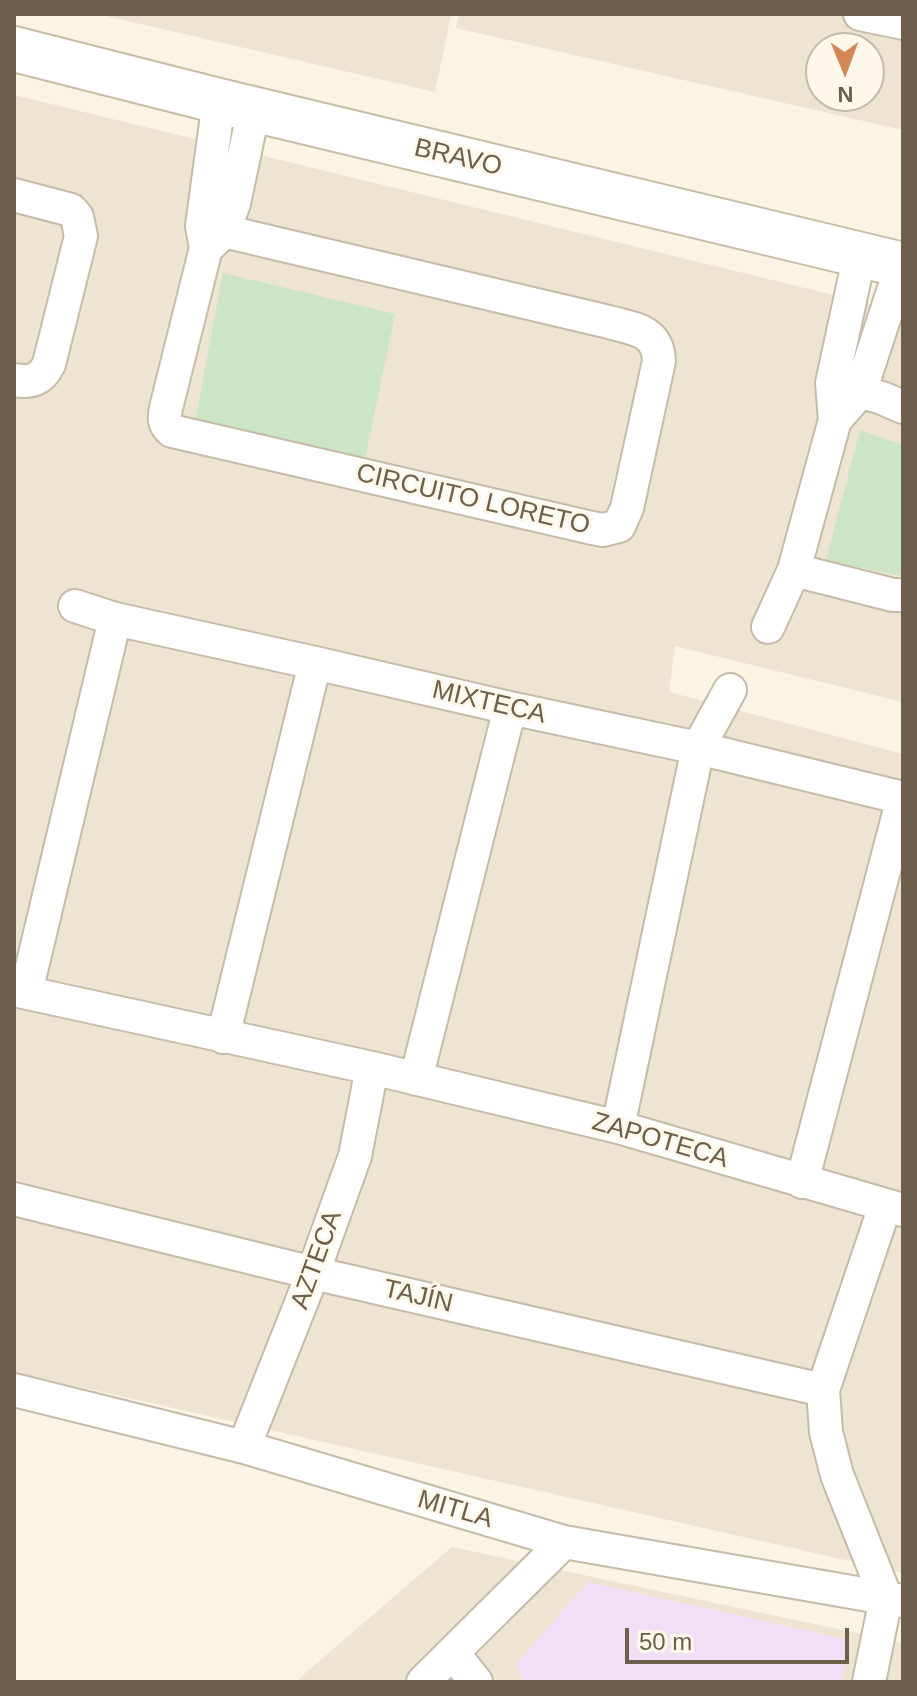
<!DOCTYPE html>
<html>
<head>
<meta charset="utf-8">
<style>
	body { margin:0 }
	#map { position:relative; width:917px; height:1696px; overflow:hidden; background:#f9f4e3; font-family:Helvetica,sans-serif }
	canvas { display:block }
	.frame { position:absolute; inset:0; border:16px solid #6e5e4c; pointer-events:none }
	.north { position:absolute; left:805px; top:32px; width:80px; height:80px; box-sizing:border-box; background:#fdf8e9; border:2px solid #c4baaa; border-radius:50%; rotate:179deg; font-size:22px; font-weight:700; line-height:32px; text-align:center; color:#6e5e4c }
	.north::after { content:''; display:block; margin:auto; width:28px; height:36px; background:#d68756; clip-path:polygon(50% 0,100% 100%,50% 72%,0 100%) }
	.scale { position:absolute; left:625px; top:1628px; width:224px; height:36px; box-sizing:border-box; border:4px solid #6e5e4c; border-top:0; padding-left:10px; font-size:24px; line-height:28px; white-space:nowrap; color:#6e5e4c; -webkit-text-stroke:6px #fdf8e9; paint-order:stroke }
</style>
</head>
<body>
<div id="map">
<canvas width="917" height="1696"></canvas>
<div class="frame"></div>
<div class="north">N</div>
<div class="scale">50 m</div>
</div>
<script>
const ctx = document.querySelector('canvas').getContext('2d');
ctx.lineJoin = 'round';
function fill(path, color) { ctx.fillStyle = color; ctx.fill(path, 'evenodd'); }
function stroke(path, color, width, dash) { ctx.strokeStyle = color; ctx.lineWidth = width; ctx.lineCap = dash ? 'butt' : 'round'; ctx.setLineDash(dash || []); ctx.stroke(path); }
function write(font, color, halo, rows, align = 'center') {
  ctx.font = font + ' Helvetica,sans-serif'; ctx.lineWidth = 6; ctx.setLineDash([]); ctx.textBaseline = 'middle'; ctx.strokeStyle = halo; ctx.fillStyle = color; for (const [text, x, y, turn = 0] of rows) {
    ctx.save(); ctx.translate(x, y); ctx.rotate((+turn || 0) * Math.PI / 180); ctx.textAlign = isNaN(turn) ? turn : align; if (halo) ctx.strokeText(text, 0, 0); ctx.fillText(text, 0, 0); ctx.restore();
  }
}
const residential = new Path2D(`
	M98,14H451L435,92Z
	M459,14H903V130L456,28ZM821,48H869V96H821Z
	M14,95L903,312V702L675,646L669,692L903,754V1573L14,1372Z
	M452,1547L903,1643V1682H295Z`);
const education = new Path2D(`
	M588,1582L849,1640L842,1682H525L515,1665Z`);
const green = new Path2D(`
	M223,273L395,314L364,464L195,422Z
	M860,430L903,445V576L826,561Z`);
const street = new Path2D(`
	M860,14L903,23
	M14,195L71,210L77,217L81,236L49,364C41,380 31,383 14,380
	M202,226L609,322C634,329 658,330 659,361L627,508L619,526L603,530L592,528L172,431C163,424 164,418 166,408L206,248L202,226L219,101
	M209,246L224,231L234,203L254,109
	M842,386L882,398L903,407
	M835,420L860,392L902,264
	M794,570L893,595H903
	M75,606L115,619L315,663L510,708L698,748L903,798
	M768,627L794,570L835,420L832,383L860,254
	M14,990L372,1068L618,1127L903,1210
	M26,992L115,619
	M223,1037L315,663
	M416,1079L510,708
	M618,1127L698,748L730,690
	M802,1182L903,798
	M14,1199L313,1273L823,1390
	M14,1390L244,1447L564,1542L903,1601
	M244,1447L313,1273L355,1156L372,1068
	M453,1653L476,1682
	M423,1682L564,1542
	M869,1682L886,1598L837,1475L826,1432L823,1390L885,1206`);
const secondary = new Path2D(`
	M14,49L219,101L903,265`);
const streetNames = [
	["BRAVO",458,158,13],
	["CIRCUITO LORETO",473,500,13],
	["MIXTECA",489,703,13],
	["ZAPOTECA",660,1141,16],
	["AZTECA",317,1260,-70],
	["TAJÍN",418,1297,13],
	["MITLA",455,1510,16]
];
fill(residential, '#ede4d1');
fill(education, '#f1e0f5');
fill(green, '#cce5c4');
stroke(street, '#c6bba9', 36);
stroke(secondary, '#c9bca7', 48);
stroke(street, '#fff', 32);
stroke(secondary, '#fff', 44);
write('26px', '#6e5e4c', '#fdf8e9', streetNames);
</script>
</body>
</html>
